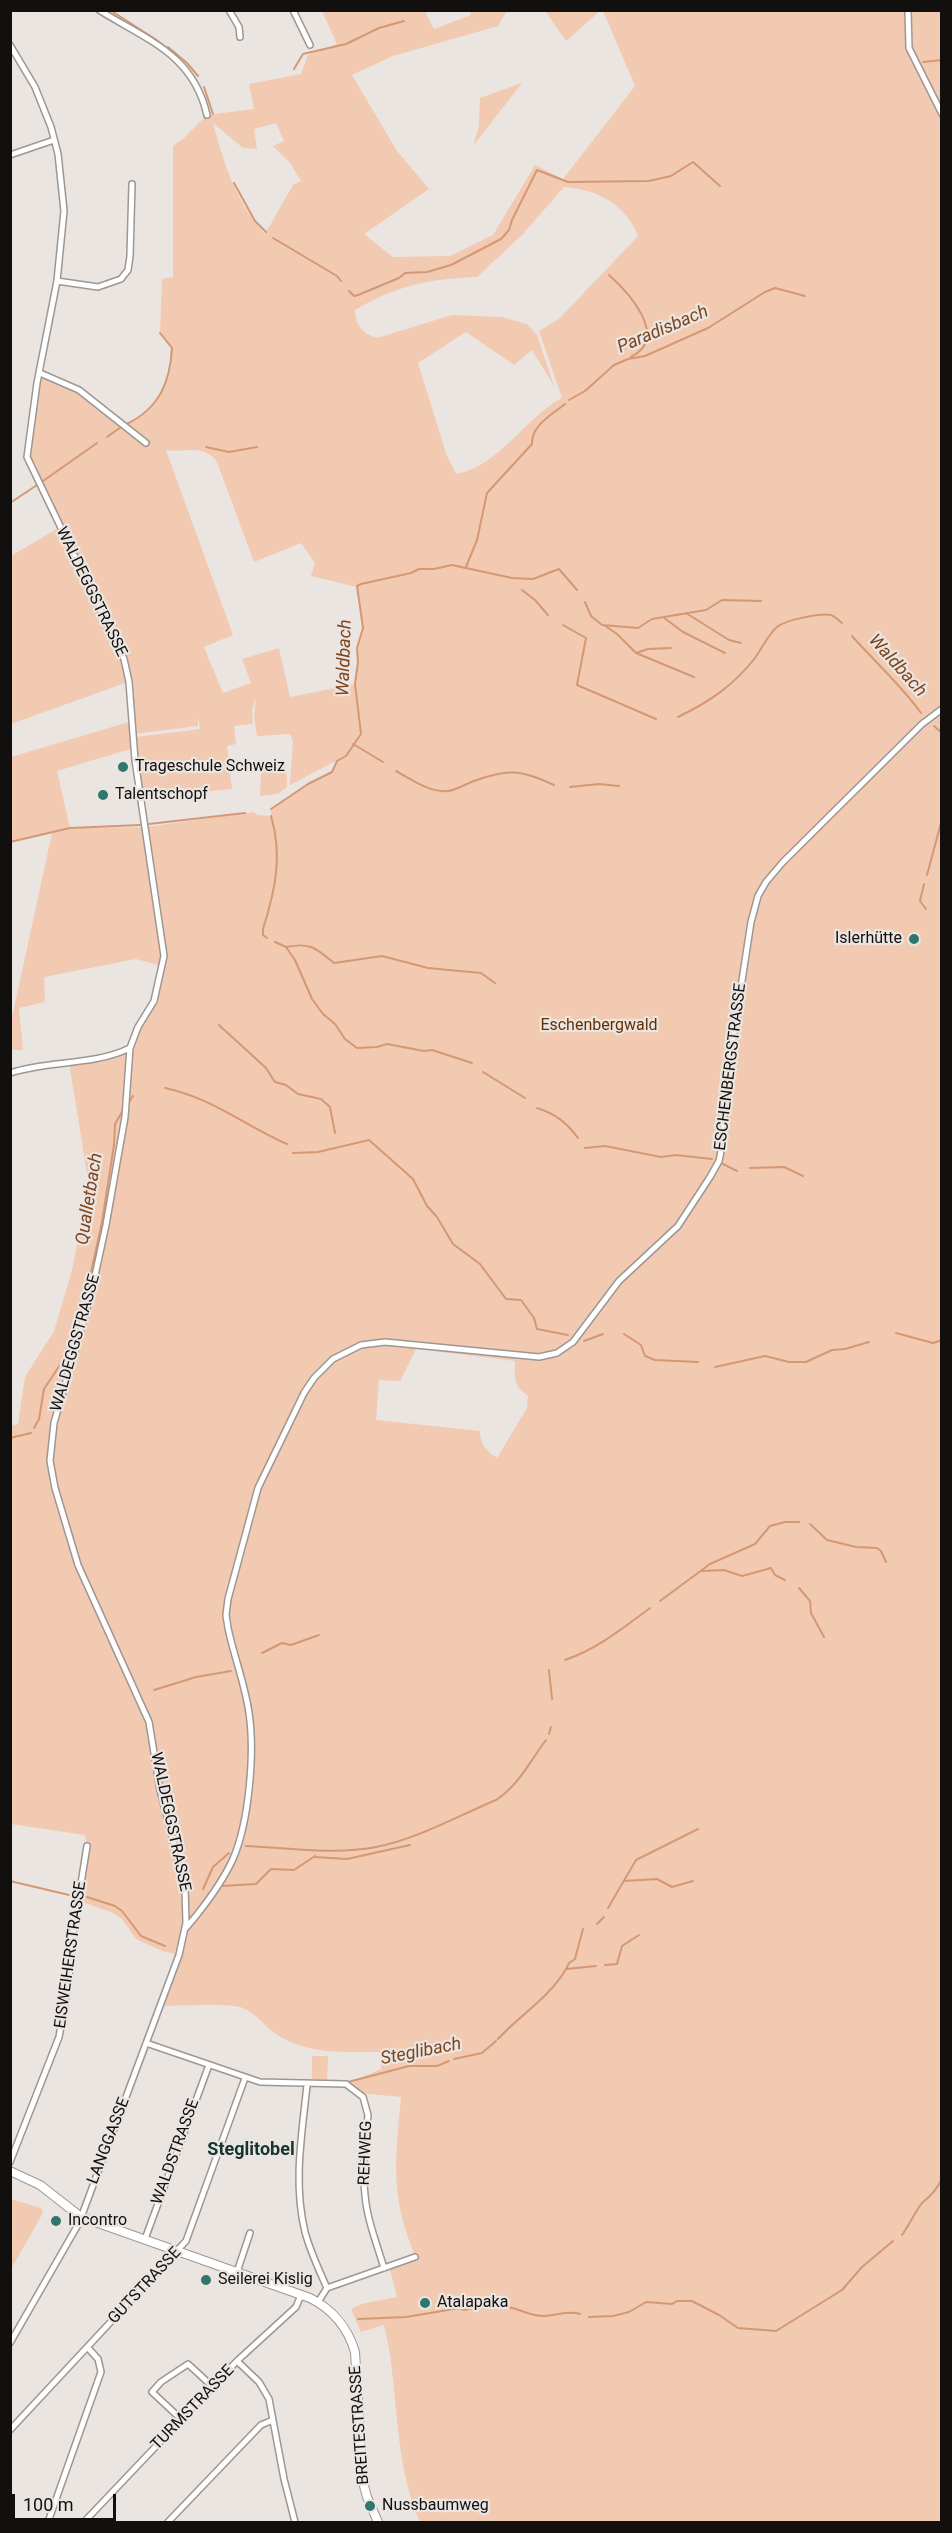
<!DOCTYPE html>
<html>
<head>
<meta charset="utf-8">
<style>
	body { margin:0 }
	#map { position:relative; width:952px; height:2533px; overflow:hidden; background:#ebe5e1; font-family:Roboto,sans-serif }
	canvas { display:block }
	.frame { position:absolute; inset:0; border:12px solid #12100f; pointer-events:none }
	.scale { position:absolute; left:12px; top:2494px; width:104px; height:27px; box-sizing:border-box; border:3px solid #12100f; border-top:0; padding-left:8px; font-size:18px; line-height:21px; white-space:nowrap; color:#12100f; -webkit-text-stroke:4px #ebe5e1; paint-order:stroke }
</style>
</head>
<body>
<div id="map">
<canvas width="952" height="2533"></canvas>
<div class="frame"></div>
<div class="scale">100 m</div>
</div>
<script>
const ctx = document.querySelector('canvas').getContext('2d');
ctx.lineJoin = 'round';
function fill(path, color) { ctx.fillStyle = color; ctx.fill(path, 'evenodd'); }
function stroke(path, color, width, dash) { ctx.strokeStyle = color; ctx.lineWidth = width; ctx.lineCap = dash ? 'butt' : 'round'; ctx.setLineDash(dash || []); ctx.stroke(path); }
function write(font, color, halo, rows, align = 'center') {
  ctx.font = font + ' Roboto,sans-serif'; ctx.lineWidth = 4.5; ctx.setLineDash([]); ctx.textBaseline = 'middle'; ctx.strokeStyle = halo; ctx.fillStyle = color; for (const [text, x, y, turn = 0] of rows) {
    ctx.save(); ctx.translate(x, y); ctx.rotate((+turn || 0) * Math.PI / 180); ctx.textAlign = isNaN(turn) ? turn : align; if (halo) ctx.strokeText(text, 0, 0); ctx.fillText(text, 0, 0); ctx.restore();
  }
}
const green = new Path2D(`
	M322,11H425L434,29L471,15L470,11H507L498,26L393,56L352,75L397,151L429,189L364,234L393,257L450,256L493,235L535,165L563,179L635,86L603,11H941V2522H420C399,2475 398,2422 392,2371C391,2356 387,2340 384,2325L361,2332L351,2309L361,2304L397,2297L389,2266L415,2257C411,2244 405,2231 402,2217C392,2177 397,2138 401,2097L359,2093L346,2084L381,2069L380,2052C344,2052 308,2055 276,2034C265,2027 256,2013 243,2008C228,2003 178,2006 160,2006L179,1955L162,1951L136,1939L122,1919L113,1913L79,1901L87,1846L85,1835L11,1824V1426L18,1424L25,1377L54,1331L72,1270L89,1186L69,1062L96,1059L130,1048L151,1008L162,966L136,959L44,977L45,1002L19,1008L23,1050H11V1022L52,833L11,842V757L132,721L128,682L11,724V556L60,527L27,457L40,373L71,385L126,427C131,422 137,420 142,416C163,400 171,374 172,348L160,333L162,279L173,277V146L184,138L207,115L254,109L249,84L301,74L308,55L337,44ZM213,123L243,148L257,149L254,129L276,123L284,141L273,146L290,163L301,181L293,185L265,234C236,202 224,164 213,123ZM564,187C596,189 626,204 638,236L559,319L539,331L562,398C524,418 500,466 456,474L446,453L418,363L466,332L514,365L532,350L554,386L537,335L527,324L502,317L452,315L377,338C362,333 356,326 355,310C398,285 429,279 477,277L522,235ZM166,450C186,453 203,443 217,462L254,562L301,543L315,563L311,576L357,587L363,628L357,648L358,662L355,684L290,697L279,648L242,659L251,683L223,693L204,647L233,635ZM256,697L254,717L257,736L290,734L293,741L290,785L336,761L332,772L308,784L271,809V816L257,815L254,812L146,827L70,828L57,771L134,748V734L198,726V715L200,729L136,737L141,798L232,789L227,746L236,744L234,726L253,724L252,710ZM416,1349L515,1361C515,1379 512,1384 528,1396L527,1408L497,1458C486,1451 480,1444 480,1431L376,1420L379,1380L400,1381Z
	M545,11H600L566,41Z
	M522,83L473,146L479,126L480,98Z
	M286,767L287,787L278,794L260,796L261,770Z
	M312,2056H328L327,2080L312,2079Z
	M11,2199L41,2208L43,2213L11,2269Z`);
const stream = new Path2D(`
	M110,10L158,41
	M168,47L187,63L198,76
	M923,62L942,60
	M294,69L303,54L346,44L379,28L404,21
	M204,87L213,114
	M234,183L255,221L266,232
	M273,238L337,276L341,281
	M609,275C628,292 670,337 631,357
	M349,291L354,296L358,295L399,278L405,273L427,272L451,265L501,239L509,230L512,220L537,170L568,182L649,181L671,176L693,162L720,186
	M569,400L585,391L614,365L628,359L645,356L708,328L765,292L775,288L805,296
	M127,424C159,408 170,383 172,348L160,333
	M107,437L121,427
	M206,447L229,452L257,447
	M43,481L97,443
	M10,503L37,485
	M466,567L477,540L487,493L532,444C531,426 551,415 565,404
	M522,590L535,600L548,615
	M585,602L591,616L602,625L638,628L652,619L706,610L722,600L761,601
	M686,613L729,640L741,643
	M663,617L683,632L725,653
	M563,625L586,638L577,685L656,719
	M604,625L617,634L636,653L694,677
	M852,636C875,662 901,685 921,713
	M636,653L648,649L671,648
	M678,717C709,702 733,686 755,658C762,648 768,635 777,627C785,620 820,613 831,615C836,617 838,620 842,623
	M934,726L942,733
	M353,744L383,762
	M396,771C411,779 429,793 448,791C456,790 466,784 474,781C508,768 522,770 554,785
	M570,787L599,784L619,786
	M271,809L308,784L332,772L337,761L346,756L361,734L355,684L358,662L357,648L363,628L357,586L361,584L411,573L419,569H434L452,565L512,578L533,579L559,569L577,590
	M149,824L245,813
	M10,842L70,828L140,825
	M927,875L942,819
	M924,884L920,901L926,909
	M267,938L263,935V929C275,891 283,856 271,816
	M275,942L286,947L295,960L312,999L323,1014L335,1024L345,1039L357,1048L377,1047L387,1044L424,1051L432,1050L472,1063
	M286,947C310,942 316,948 334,963L382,956L428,968L481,973L495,983
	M219,1025L266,1068L275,1082L286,1085L298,1094L321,1099L330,1107L335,1133
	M483,1072L525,1098
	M165,1088C210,1097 246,1126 287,1144
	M129,1102L133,1096
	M537,1108C556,1114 567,1123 578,1138
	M585,1148L605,1146L661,1157L676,1155L712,1159
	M293,1153L318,1152L369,1140L413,1179L427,1206L437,1217L453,1244L480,1264L506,1299L521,1300L534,1318L537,1329L568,1335
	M723,1164L737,1171
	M750,1168L784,1167L803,1176
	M87,1291L102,1222L114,1145L115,1124L122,1112
	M896,1333L933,1343L942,1340
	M624,1334L641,1345L645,1356L655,1360L698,1362
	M584,1341L603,1334
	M715,1367L765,1356L789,1362H806L832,1350L845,1349L869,1342
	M34,1428L39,1419L44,1389L62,1362L85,1297
	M10,1438L31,1433
	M810,1524L827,1540L856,1547L877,1548L881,1551L886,1562
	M702,1571L724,1570L742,1576L771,1568L775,1575L785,1580
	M799,1588L810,1601L811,1613L824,1637
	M660,1601L710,1564L755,1544L770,1526L785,1522H799
	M262,1653L282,1643L291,1645L319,1635
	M565,1660C597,1649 623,1628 650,1608
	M549,1670L552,1699
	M154,1690L196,1677L231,1671
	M549,1734L551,1727
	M246,1846C288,1848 334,1855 376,1847C417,1839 458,1816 496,1800C519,1785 530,1761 546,1740
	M314,1857L347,1859L410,1845
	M10,1881L69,1895
	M624,1881L657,1879L672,1887L693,1881
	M221,1886L256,1884L271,1869L294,1870L315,1856
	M203,1889L213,1867L229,1853
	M87,1897L115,1906L122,1911L141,1936L165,1946
	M608,1908L636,1860L698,1829
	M597,1924L604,1917
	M605,1965L617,1964L622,1946L639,1935
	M566,1969L569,1963L575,1959L583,1929
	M498,2039C520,2015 549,1998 566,1969L596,1966
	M454,2059L482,2053L496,2041
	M348,2082L409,2066H437L449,2061
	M902,2235C908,2227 919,2205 923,2202C932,2195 937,2189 942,2179
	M589,2317L613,2316L629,2312L646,2302L672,2304L677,2301H692L719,2315L738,2328L776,2331L842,2290L862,2267L893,2241
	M358,2319L406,2317L460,2308L464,2310C480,2306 500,2304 516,2309C525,2312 532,2316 543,2316C556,2316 568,2310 580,2314`);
const street = new Path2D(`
	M99,10C147,40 193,54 207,115
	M229,10L239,27L240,37
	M293,10L310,45
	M908,10L909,48L942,114
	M10,45L35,87L51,127L58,154L64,211L57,281L37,383L27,457L124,659L129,682L135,760L164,956L154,1001L138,1027L130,1048L125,1117L106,1225L91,1294L54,1423L50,1461L55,1488L78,1565L149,1722L160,1790L185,1887L186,1923L179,1955L79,2223L10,2343
	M10,155L54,140
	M57,281L98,287L121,279L128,270L130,256L132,184
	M40,373L79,390L146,443
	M10,1073C49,1060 93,1066 130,1048
	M186,1928C203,1908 222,1883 233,1859C249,1822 255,1753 249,1713C245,1684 234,1657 228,1628L226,1615L228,1599L258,1488L304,1393L314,1378L333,1359L361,1345L385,1342L539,1357L557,1353L573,1342L619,1281L678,1226L710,1177L719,1161L722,1146L727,1078L751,922L758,896L766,882L783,862L922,724L942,709
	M146,2043L260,2082L346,2084L363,2097L368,2115C365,2141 362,2169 365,2195C367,2220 377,2244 384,2268
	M307,2085C302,2134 293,2183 305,2232C310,2251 319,2270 327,2288
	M10,2162L59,2037L69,1982L70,1952L87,1846
	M145,2239L209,2065
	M237,2272L250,2233
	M318,2302L327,2288L415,2257
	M237,2361L259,2382L269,2399L284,2479L295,2522
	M182,2420L152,2392L161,2382L188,2364L213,2387
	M10,2430L186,2241L245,2078
	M48,2522L101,2372L98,2359L88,2348
	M84,2522L237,2361L296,2307L301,2295
	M168,2522L261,2425L273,2420`);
const secondary = new Path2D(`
	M10,2171L40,2185L81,2217L310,2298C332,2309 348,2328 355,2352L363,2482L367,2497L378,2522`);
const markers = [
	[123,767,6,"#2f766d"],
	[103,795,6,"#2f766d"],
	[914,939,6,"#2f766d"],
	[56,2221,6,"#2f766d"],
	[206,2280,6,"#2f766d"],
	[425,2303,6,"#2f766d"],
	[370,2506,6,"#2f766d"]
];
const streetNames = [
	["WALDEGGSTRASSE",91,592,64],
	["ESCHENBERGSTRASSE",731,1067,-83],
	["WALDEGGSTRASSE",76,1343,-74],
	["WALDEGGSTRASSE",170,1822,78],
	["EISWEIHERSTRASSE",71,1955,-82],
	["LANGGASSE",109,2141,-69],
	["WALDSTRASSE",176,2152,-70],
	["REHWEG",366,2153,-88],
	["GUTSTRASSE",145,2286,-47],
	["TURMSTRASSE",193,2408,-46],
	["BREITESTRASSE",360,2425,-94]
];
const poiNames = [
	["Trageschule Schweiz",135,767],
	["Talentschopf",115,795],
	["Islerhütte",902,939,"right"],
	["Incontro",68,2221],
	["Seilerei Kislig",218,2280],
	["Atalapaka",437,2303],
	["Nussbaumweg",382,2506]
];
const parkNames = [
	["Eschenbergwald",599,1026]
];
const waterNames = [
	["Paradisbach",663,330,-23],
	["Waldbach",345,658,-88],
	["Waldbach",897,666,48],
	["Qualletbach",90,1199,-81],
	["Steglibach",421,2052,-11]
];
const neighbourhoodNames = [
	["Steglitobel",251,2150]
];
fill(green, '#f2cab1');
stroke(stream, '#d49874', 2);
stroke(street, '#9d9793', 8);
stroke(secondary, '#9d9793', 10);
stroke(street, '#fff', 5);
stroke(secondary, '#fff', 8);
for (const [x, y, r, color] of markers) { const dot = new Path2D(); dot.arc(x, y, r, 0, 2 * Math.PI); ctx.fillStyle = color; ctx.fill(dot); stroke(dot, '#ebe5e1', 2); }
write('16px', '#12100f', '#ebe5e1', streetNames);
write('16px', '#12100f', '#ebe5e1', poiNames, 'left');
write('16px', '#662f02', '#ebe5e1', parkNames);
write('italic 18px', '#7d441d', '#ebe5e1', waterNames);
write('bold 18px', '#133430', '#ebe5e1', neighbourhoodNames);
</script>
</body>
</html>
